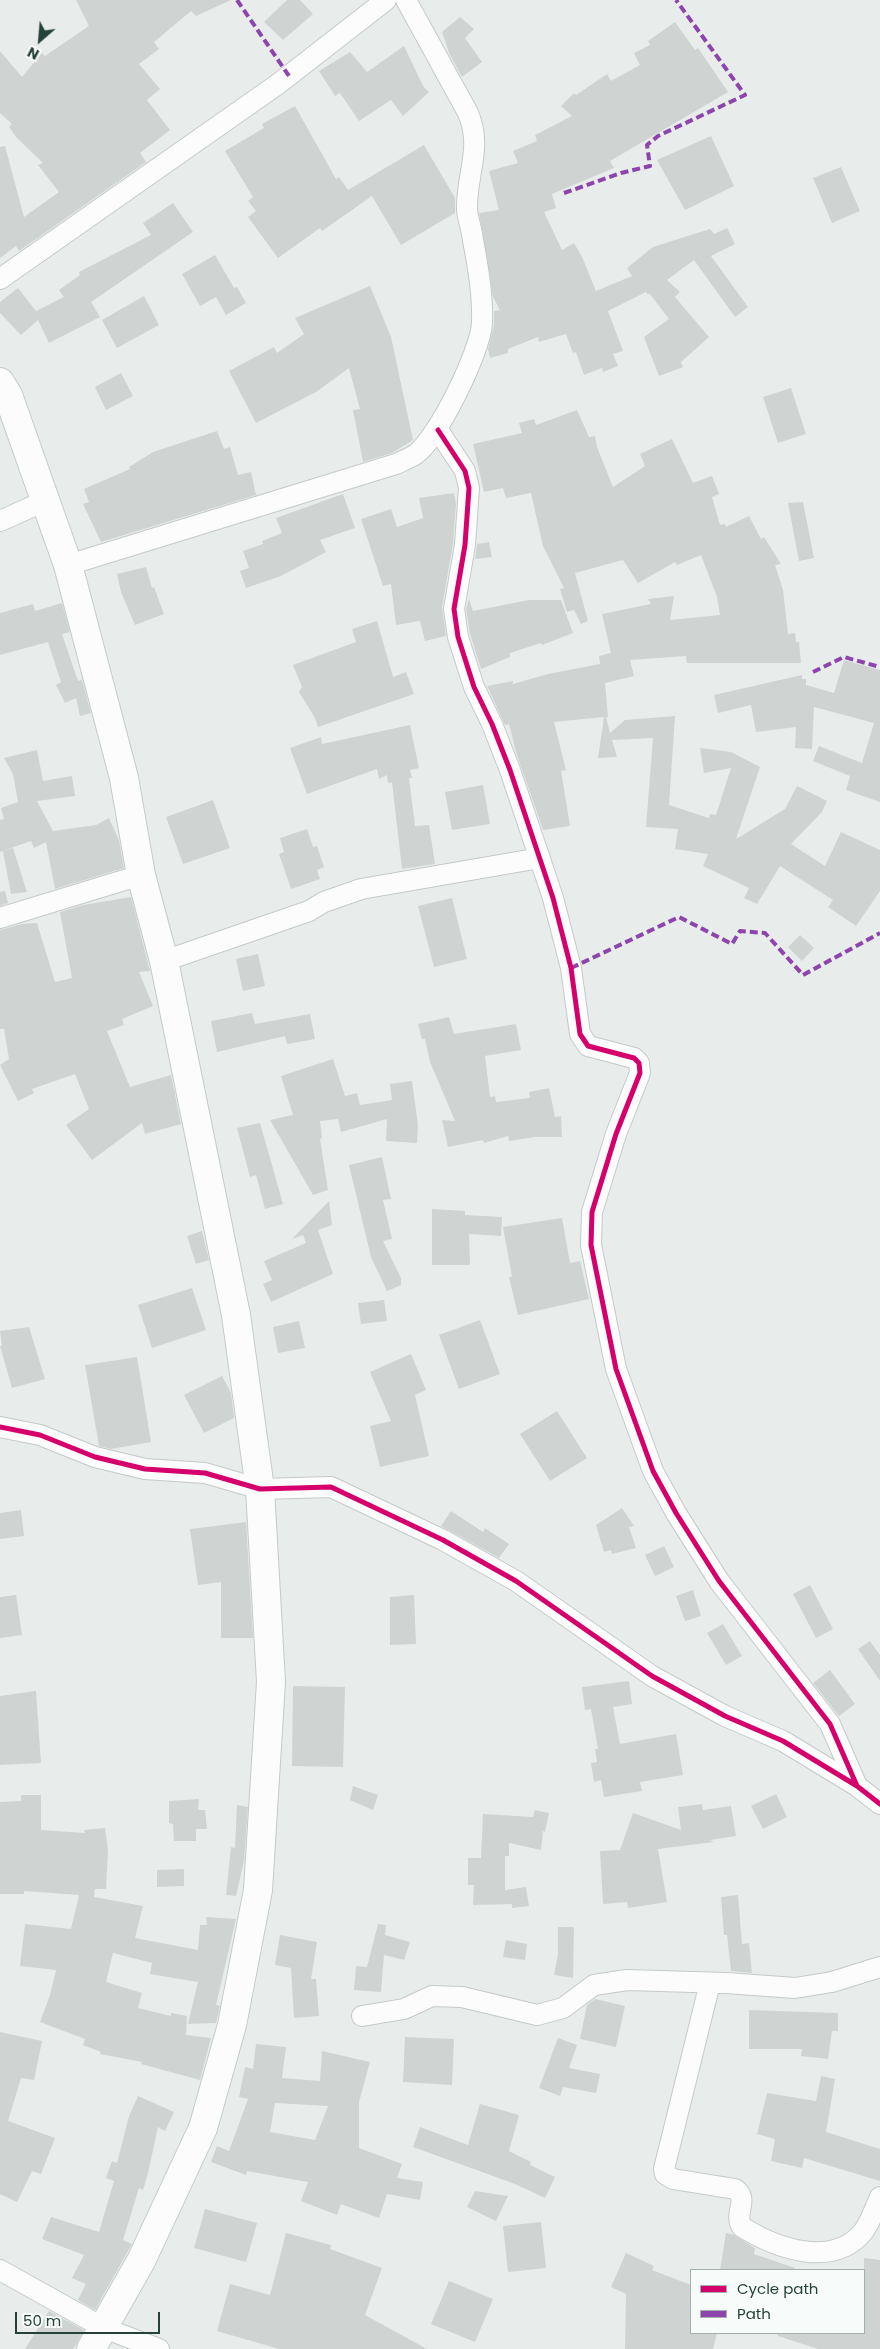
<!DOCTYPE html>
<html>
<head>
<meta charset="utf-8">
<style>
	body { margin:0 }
	#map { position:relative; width:880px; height:2349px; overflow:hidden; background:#e8edeb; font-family:Poppins,sans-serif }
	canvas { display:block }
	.legend { position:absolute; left:690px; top:2269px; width:175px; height:65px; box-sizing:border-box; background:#f7fbf9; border:1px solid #a3b1ad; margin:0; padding:6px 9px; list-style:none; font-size:15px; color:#24423a }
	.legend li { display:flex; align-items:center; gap:10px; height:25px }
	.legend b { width:25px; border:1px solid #a3b1ad }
	.north { position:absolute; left:15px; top:15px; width:50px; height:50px; -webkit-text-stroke:4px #f7fbf9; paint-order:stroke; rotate:207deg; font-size:14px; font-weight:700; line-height:20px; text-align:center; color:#24423a }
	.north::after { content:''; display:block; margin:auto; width:18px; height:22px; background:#24423a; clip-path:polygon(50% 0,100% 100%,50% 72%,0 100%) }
	.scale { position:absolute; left:15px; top:2312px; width:145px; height:22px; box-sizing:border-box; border:2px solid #24423a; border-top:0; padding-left:6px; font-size:15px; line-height:18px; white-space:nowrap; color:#24423a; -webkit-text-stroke:4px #f7fbf9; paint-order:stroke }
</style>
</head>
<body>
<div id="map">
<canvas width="880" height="2349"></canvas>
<ul class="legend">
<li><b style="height:6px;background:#d6006c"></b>Cycle path</li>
<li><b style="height:6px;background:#8e44ad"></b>Path</li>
</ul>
<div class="north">N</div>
<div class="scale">50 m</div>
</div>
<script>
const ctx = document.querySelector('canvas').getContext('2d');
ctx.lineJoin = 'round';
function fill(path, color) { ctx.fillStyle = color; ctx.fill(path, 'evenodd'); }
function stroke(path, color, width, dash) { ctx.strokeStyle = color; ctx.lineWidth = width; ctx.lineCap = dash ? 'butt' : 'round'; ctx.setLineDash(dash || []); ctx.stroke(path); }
const building = new Path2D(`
	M76,0H231L196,16L191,11L154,42L159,49L139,64L160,89L147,100L170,130L140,153L146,162L19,251L16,246L0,258V147L5,146L24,217L59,192L38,165L43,163L16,137L9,127L12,124L0,113V51L22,77L42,53L45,56L89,26Z
	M287,0H300L313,14L283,40L264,22Z
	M460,17L474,29L465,38L482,62L462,77L449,53L442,32Z
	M675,22L695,50L698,48L728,92L610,161L614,168L552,194L556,208L544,212L562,250L574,243L582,257L596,291L632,276L627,268L653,247L710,229L714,234L727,228L735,244L711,256L748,307L735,317L694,260L667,280L680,292L675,297L709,337L681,362L683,367L659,376L644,337L669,319L649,293L648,295L646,292L608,311L623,351L613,354L618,366L603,372L602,368L584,375L576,352L573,353L566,334L539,342L538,337L508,349V353L490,358L488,349L494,325V311L500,310L493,297L479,213L499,210L489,171L518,163L513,151L537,141L535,135L572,116L561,106L574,93L576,95L607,74L611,81L640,65L634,53L650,45L648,41Z
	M404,46L423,86L429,92L403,116L391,100L359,121L340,93L335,96L319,71L350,52L367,72Z
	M295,106L336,179L339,177L348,190L424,145L455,198V213L401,245L372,196L322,231L320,228L278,258L248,217L256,211L248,201L253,197L225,151L264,128L262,124Z
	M711,136L734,186L685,210L657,160Z
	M841,167L860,211L832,223L813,178Z
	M173,203L193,232L91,302L100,317L49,343L38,320L21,335L0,313V302L18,288L36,311L64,297L59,290L80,275L79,272L151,235L143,223Z
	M215,255L234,288L237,287L246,303L226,315L216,297L200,306L182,274Z
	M370,286L391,337L413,440L392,453L363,462L353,410L360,409L349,368L316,392L256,423L229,371L274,347L277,353L304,334L295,318Z
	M144,296L159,325L117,348L102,320Z
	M121,373L133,396L106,410L95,387Z
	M791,388L806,434L778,443L763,397Z
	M577,410L589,437L595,436L597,447L613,487L645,466L640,454L672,439L693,483L712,476L719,494L712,497L720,525L725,524L726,527L749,516L761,539L764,537L781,564L775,565L783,590L788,634L795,633L796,642H799L801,663H687L686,656L630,660L634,676L605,683L608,717H606L610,733L625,720L675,716L669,805L709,818L710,814L716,815L731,768L704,773L700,748L731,752L760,767L736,839L785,809L797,786L827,801L822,812L791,844L825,866L841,832L880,850V891L856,926L828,907L833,900L780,866L757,904L744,898L749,888L703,866L708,854L675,849L678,829L646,827L653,738L612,740L617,757L598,758L604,717L554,722L566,770L561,771L570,826L543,830L516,752L509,724L505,725L487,686L513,681V684L548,674L600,664L599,656L611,653L602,614L651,604L648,599L674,596L670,620L720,615L717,597L701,555L677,565L675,562L638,583L623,560L575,573L588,621L581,624L574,610L567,612L560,589L564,588L543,546L531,493L506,498L503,488L484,492L473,444L522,433L519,423L534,419L536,425Z
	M217,431L224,449L230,447L238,475L251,472L256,495L101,542L83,504L89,502L84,489L130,469L129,467L153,452Z
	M454,493L456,504L453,544L442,607L446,636L425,641L420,621L396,625L391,584L383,586L361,519L391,509L397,527L423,518L419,498Z
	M343,494L355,528L320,540L326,552L281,576L246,588L240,571L249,568L243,551L263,544L262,541L282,533L276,518Z
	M803,502L814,558L799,561L788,503Z
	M489,542L492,557L475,559L477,544Z
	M146,567L152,588L154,587L164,614L135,625L121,592L117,574Z
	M469,599L473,611L529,600H561L573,633L542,645L541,643L510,653V657L481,669L470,634L466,609Z
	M62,603L70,632L62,634L78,681L82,680L91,713L80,716L76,698L65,703L56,685L61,682L48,642L0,655V613L33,604L35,611Z
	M377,621L393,677L406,672L414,694L318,727L315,718L299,692L302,687L293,665L356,642L352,629Z
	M844,660L880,670V802L846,790L850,776L813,761L819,746L862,763L874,723L814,707L812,749L795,748L796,727L756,732L751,705L718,713L714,695L802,675V679H806V685L834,693Z
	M410,725L419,768L410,770L412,778H409L415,826L429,825L435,864L402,869L392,782L388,783L387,775L379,779L377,769L307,794L290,748L321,737L322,744Z
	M37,750L43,781L72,776L75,796L37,801L53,831L96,825L109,818L119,840L124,868L55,889L46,842L34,848L31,841L5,850L13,848L27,892L11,894L3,851L0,852V820L4,819L1,808L18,802L13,774L4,758Z
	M483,785L490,824L452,830L445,792Z
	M213,800L230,848L183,864L166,817Z
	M307,829L313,847L317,846L324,867L317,870L320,879L291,889L279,854L284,852L280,838Z
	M5,891L8,903L0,906V892Z
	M131,897L150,971L139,972L153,1006L122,1019L124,1025L107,1031L130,1087L171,1075L181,1124L145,1134L142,1123L92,1160L66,1125L89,1109L75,1074L32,1089L34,1093L18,1101L0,1065L9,1059L4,1029H0V930L22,924L37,923L55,982L72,978L60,912L83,905Z
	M452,898L467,959L434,967L418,906Z
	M800,935L814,948L802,961L788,947Z
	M258,954L265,986L243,991L236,959Z
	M252,1013L255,1024L310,1014L315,1039L287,1044L285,1036L217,1052L211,1021Z
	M449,1017L454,1034L516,1024L521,1050L485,1056L490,1097L495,1096L496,1102L530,1098L529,1092L549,1088L555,1117L561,1116L562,1137H535L509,1141L508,1136L484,1143L483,1140L448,1147L442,1120L455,1121L430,1062L425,1039H422L418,1024Z
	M333,1059L345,1096L357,1093L360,1105L392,1100L390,1084L412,1081L418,1125L417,1143L386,1141L387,1119L341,1132L338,1119L320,1121L322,1138L320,1139L328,1190L313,1195L270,1120L293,1115L281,1076Z
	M260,1123L283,1204L265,1209L256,1175L250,1177L237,1128Z
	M382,1157L391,1199L383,1200L392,1239L383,1241L401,1278V1285L387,1291L371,1257L349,1165Z
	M329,1201L332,1225L318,1230L333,1274L271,1302L263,1284L272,1280L264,1261L306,1243L303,1235L292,1239Z
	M432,1209L465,1211V1215L502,1217L501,1236L469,1234L470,1265H432Z
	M562,1218L570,1263L580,1261L589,1299L518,1315L509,1277H512L503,1227Z
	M202,1231L209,1260L196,1264L187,1236Z
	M192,1288L206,1330L152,1348L138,1305Z
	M384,1300L387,1321L361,1324L358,1303Z
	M480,1320L500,1374L459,1389L439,1335Z
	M299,1321L305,1348L278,1353L273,1327Z
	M29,1327L45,1379L12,1388L0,1346H2L0,1331Z
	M411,1354L426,1390L415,1395L429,1456L380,1467L370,1426L391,1421L370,1372Z
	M137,1357L151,1442L111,1449L99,1446L85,1365Z
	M222,1376L231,1393L234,1418L204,1433L184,1395Z
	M557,1411L587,1458L550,1481L520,1434Z
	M622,1508L634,1526L629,1527L636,1548L612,1554L611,1550L604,1552L596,1525Z
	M21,1510L24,1536L0,1539V1513Z
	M451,1511L483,1532L485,1528L509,1544L499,1558L441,1526Z
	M246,1522L253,1638H221V1582L198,1585L190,1529Z
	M664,1546L674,1567L655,1576L645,1555Z
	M810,1585L833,1629L816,1638L793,1594Z
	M693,1590L701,1616L685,1621L676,1596Z
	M16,1595L22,1635L0,1638V1597Z
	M414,1595L416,1644L390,1645V1597Z
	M723,1624L742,1656L726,1665L707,1633Z
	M870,1641L880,1655V1681L858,1649Z
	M830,1670L855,1704L839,1716L813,1683Z
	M629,1681L632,1704L613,1707L620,1744L676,1734L683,1775L640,1782L642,1791L604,1797L601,1780L594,1782L591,1763L597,1762L595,1749H598L591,1709L585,1710L582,1687Z
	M293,1686L345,1687L343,1767L292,1766Z
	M36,1691L41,1763L0,1765V1696Z
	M353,1786L378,1795L373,1810L350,1800Z
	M776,1794L787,1817L763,1829L751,1806Z
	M21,1795H41V1830L85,1833L84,1830L105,1828L108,1850L106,1889H95L94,1897L143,1906L135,1938L198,1950L200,1925H207L206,1917L236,1919L216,2005L220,2006L216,2023L188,2024L198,1982L150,1974L152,1963L113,1953L106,1982L142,1993L138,2008L171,2016V2013L187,2016L186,2035L211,2038L200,2080L141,2064L142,2062L100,2054L101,2052L83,2045L85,2039L40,2022L50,1995L56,1970L20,1966L25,1924L71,1929L79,1895L24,1891V1894H0V1802L21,1801Z
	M199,1799L198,1810H205L207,1829H196V1841H174L173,1824L169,1823V1801Z
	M702,1804L703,1810L731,1806L736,1836L710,1840L714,1842L658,1849L667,1902L628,1908L627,1902L603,1904L600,1851L620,1850L633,1813L681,1830L678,1807Z
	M237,1805L248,1807L244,1861L236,1896L226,1895L231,1847L235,1848Z
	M535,1810L549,1813L545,1832L543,1831L541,1850L509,1843V1856H505V1890L526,1887L529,1906L512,1908V1904L473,1905L474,1885H468V1858H481L483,1814L533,1817Z
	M184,1869V1886L157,1887V1870Z
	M738,1895L742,1944L749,1943L752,1973L731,1971L727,1935H724L721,1897Z
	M378,1924L386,1925L385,1935L410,1942L404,1960L384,1955L381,1992L354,1990L356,1966L367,1967Z
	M558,1927H574L573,1978L554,1975L558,1954Z
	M280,1935L317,1942L311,1979H316L319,2016L294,2018L291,1968L275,1965Z
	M506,1940L527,1944L525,1960L503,1957Z
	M595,1999L625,2006L616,2047L580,2039L587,2005Z
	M749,2010L838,2013V2031H832L828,2059L801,2056L802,2049H749Z
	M0,2032L42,2041L34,2080L21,2078L8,2121L55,2138L41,2174L32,2171L17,2202L0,2194Z
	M405,2037L454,2039L452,2085L403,2082Z
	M558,2038L577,2045L569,2068L600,2074L596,2093L563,2087L560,2096L539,2088Z
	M256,2044L286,2047L282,2078L320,2081L322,2051L370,2062L359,2102V2148L402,2164L397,2178L423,2182L420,2200L387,2194L379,2218L341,2204L337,2215L301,2201L308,2182L247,2171L246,2175L211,2162L217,2146L229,2151L248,2099L239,2097L245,2067L253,2069ZM275,2103L328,2106L315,2140L270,2132Z
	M821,2076L835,2079L826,2132L880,2149V2181L804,2158L802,2168L771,2161L775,2139L757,2134L767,2093L816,2101Z
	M138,2096L174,2112L165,2131L158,2127L148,2173L143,2190L139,2188L123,2240L132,2244L95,2310L78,2300L86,2284L72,2278L84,2255L42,2239L51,2217L99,2232L114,2181L106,2178L112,2161L117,2163L129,2116Z
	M480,2104L519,2115L509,2151L531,2162L530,2165L555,2177L545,2198L515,2184L413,2147L420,2127L468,2145Z
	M475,2191L508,2196L496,2221L467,2207Z
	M205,2209L257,2223L246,2262L194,2248Z
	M541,2222L546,2268L508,2272L503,2226Z
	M286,2233L331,2245L330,2249L382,2268L365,2315L427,2349H279L217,2331L230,2284L270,2295Z
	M726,2233L734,2235L755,2248L754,2254L795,2268L794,2270H720Z
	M626,2253L654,2266L652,2270L691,2285V2333H717L713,2349H625L626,2294L611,2287Z
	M864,2258L880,2260V2349H818L778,2336V2333H864Z
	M449,2281L493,2299L475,2342L431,2324Z
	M49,2311L84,2330L77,2343L73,2349H25Z`);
const street = new Path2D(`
	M0,279L278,84L386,0
	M438,430L465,471L469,488L465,545L454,609L458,637L474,687L492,724L510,770L553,898L571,968L580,1034L588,1046L634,1058L639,1063L640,1073L616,1134L592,1212L591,1245L616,1369L653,1471L676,1513L719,1581L830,1724L857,1786L880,1804
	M0,521L47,500
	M68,565L396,464C402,461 410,458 416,454C438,438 481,350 482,323C483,295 478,267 473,240C472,230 468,220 467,210C466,174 483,148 468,113L406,0
	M0,918L141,875
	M164,961L309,911L324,902L361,889L540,858
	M0,1427L40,1435L95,1457L145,1469L205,1473L260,1489L331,1487L443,1540L516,1581L652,1676L725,1716L783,1741L857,1786
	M710,1983L664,2169L665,2174L673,2179L735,2189C750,2199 733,2214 742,2227C776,2248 832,2269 863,2232C870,2223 875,2208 880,2197
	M362,2016L404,2009L432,1996L462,1997L537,2015L563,2008L594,1985L627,1980L726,1983L795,1988L832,1982L880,1967
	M0,2270L104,2328L159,2349`);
const secondary = new Path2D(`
	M0,382L8,395L68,565L124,778L141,875L164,961L236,1315L260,1489L271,1682L258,1890L232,2025L203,2128L141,2261L91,2349`);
const quiet = new Path2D(`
	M237,0L289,76
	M564,193L621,173L650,166L647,145L658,136L745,95L676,0
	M813,672L844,657L880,667
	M571,968L679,917L732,944L740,931L765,933L803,975L880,933`);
const cycleway = new Path2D(`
	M438,430L465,471L469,488L465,545L454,609L458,637L474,687L492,724L510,770L553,898L571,968L580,1034L588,1046L634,1058L639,1063L640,1073L616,1134L592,1212L591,1245L616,1369L653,1471L676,1513L719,1581L830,1724L857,1786L880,1804
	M0,1427L40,1435L95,1457L145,1469L205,1473L260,1489L331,1487L443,1540L516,1581L652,1676L725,1716L783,1741L857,1786`);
fill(building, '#cfd4d2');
stroke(street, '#c5cac8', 22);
stroke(secondary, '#c3cbc8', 30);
stroke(street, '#fcfcfc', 20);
stroke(secondary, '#fcfcfc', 28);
stroke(quiet, '#8e44ad', 4, [8, 4]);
stroke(cycleway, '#d6006c', 5);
</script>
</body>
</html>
